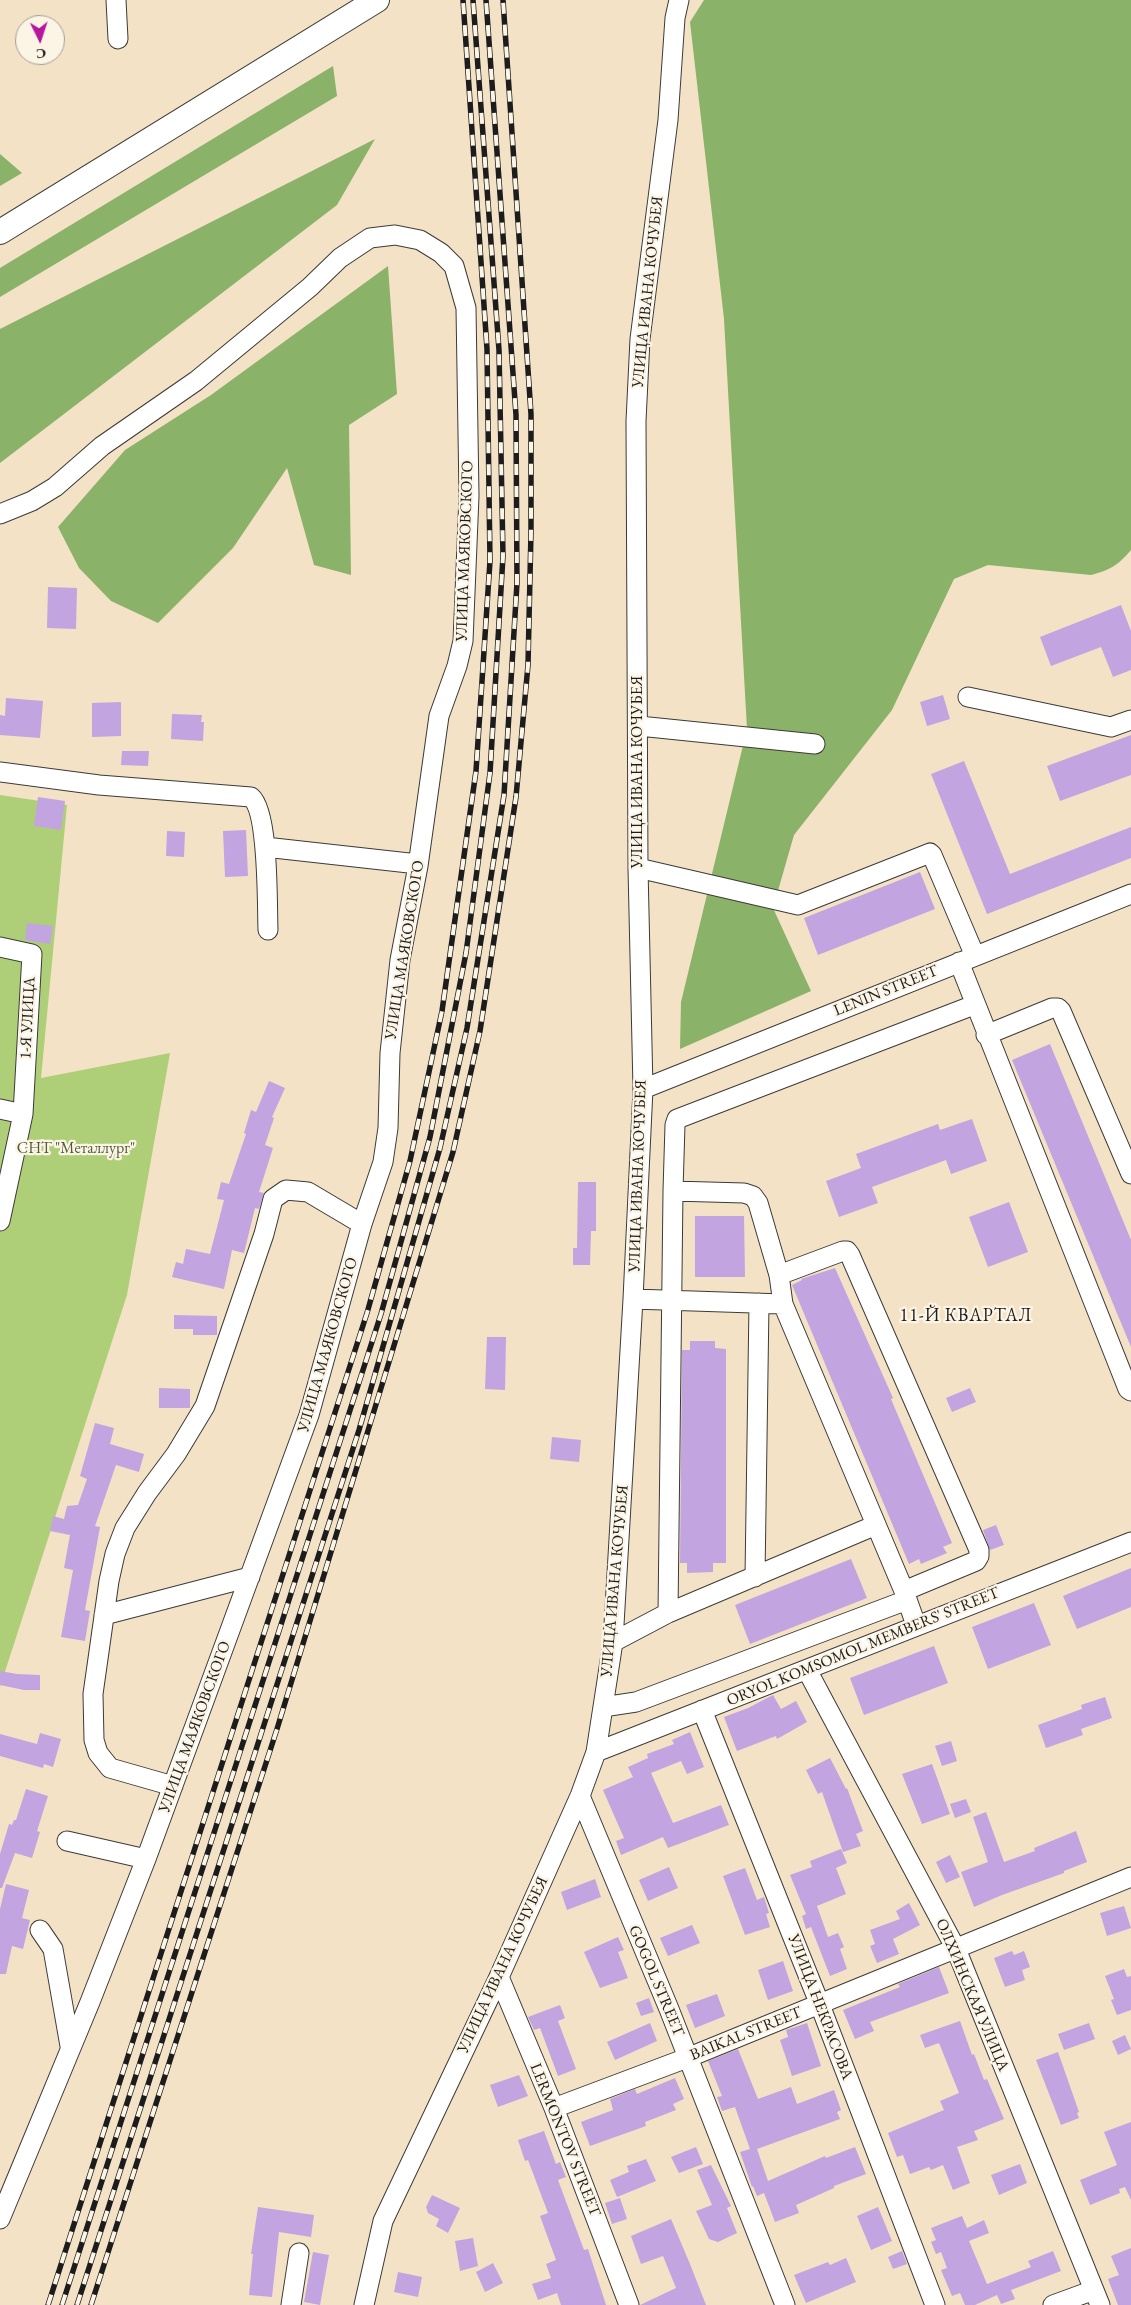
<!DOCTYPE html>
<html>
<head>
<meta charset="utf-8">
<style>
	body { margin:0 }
	#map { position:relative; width:1131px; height:2305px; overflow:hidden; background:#f4e2c6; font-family:"EB Garamond",serif }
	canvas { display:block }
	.north { position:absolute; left:15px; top:15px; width:50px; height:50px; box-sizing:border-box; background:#fcf5e5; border:1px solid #a29e95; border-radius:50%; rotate:176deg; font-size:14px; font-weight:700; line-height:20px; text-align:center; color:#1c1c1c }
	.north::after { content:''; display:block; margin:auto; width:18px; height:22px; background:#b5179e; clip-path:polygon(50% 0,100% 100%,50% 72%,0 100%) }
</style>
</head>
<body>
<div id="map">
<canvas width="1131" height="2305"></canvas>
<div class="north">С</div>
</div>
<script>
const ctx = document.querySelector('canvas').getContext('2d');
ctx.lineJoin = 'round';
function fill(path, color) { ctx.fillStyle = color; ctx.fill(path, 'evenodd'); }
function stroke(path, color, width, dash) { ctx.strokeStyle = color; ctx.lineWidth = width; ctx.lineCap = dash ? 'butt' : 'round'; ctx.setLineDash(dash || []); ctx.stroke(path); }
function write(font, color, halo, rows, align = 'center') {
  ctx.font = font + ' "EB Garamond",serif'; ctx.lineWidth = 4.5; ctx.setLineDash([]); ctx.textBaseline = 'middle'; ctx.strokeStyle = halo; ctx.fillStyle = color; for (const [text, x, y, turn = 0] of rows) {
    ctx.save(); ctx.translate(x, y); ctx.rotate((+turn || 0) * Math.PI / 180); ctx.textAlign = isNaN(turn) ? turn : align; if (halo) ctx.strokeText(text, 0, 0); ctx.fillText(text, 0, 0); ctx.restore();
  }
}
const green = new Path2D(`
	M0,795L67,805L41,1078L170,1053L127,1295L0,1687Z`);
const forest = new Path2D(`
	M704,0H1131V550C1118,565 1111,570 1091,575L988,565L954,579L892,710L794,835L773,908L811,991L680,1049L681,1002L747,729L724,319L690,22Z
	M333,66L337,96L0,297V268Z
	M375,139L337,205L0,463V329Z
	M0,154L22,173L0,186Z
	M388,266L397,394L349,425L351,575L314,565L287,468L233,548L158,623L111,601L79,568L58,527L125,450L211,395Z`);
const building = new Path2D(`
	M48,587L77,588L76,629L47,628Z
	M1121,605L1131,631V670L1113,677L1101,647L1051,666L1040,637Z
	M943,695L950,719L927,726L920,702Z
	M6,698L43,701L40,738L0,735V715L5,716Z
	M121,702V736L92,737V703Z
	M172,714L202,715L201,722H204L203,741L171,739Z
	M1131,735V775L1060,801L1047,766Z
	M122,751H149L148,766L121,765Z
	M964,761L1010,874L1131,827V858L987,914L931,774Z
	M38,797L65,801L61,830L34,826Z
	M246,830L248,876L225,877L223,831Z
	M167,831L185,832L184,857L166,856Z
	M920,872L935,909L818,955L804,918Z
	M27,923L53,926L50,944L25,940Z
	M1050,1044L1131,1240V1347L1012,1060Z
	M269,1081L285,1088L272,1117L274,1118L265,1145L273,1148L259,1192L264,1193L259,1209L255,1208L244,1253L232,1250L224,1289L172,1277L176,1262L183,1264L186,1249L210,1254L224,1200L217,1199L221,1182L229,1184L246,1134L244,1133L251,1110L256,1112Z
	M972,1119L987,1161L951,1174L946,1160L872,1187L878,1203L839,1217L826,1181L861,1168L856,1154L938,1124L940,1130Z
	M578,1182H596V1231H591L590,1265H573V1248H577Z
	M1009,1202L1028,1252L988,1267L969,1217Z
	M695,1216H744L745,1277H695Z
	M835,1268L893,1398L891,1399L952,1543L943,1547L947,1553L921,1564L919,1559L909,1564L792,1285L802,1280L801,1279Z
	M174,1315L217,1316V1335H193V1329H174Z
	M487,1337H506L505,1390L485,1389Z
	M690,1341H715V1348L726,1349V1563H713V1572L687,1573V1563H680L682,1350H690Z
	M159,1388L190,1389V1408H159Z
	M970,1388L976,1402L952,1412L946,1398Z
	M95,1423L114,1428L110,1444L144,1454L139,1472L116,1465L95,1526L100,1527L85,1610L90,1611L85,1641L61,1637L73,1570L64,1568L70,1535L50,1531L53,1516L64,1519L67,1506L78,1505L87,1479L80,1476Z
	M552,1437L581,1440L579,1462L550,1459Z
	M996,1525L1004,1545L990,1550L983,1530Z
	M851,1559L867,1598L750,1644L735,1605Z
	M1131,1568V1607L1077,1629L1063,1596Z
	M1034,1603L1051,1645L988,1669L972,1627Z
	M934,1646L948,1683L864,1715L850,1678Z
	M0,1671L17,1674L40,1675V1690H24L0,1685Z
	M773,1695L781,1709L796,1701L807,1722L777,1739L776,1736L737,1751L724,1717L748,1708Z
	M1105,1697L1112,1718L1081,1729L1083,1735L1046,1748L1038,1725L1082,1709L1081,1705Z
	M690,1732L704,1767L687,1774L681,1761L651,1773L673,1823L721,1805L729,1825L668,1848L663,1837L621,1855L616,1841L624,1838L603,1790L633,1777L628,1767L648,1758L647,1754L674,1744L672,1740Z
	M40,1733L61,1739L53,1767L44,1764L43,1768L0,1756V1734L37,1744Z
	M951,1741L957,1761L942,1766L935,1746Z
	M830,1758L846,1789L847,1788L863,1831L856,1834L861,1846L843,1852L822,1792L818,1794L806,1770Z
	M932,1764L950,1814L922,1824L902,1774Z
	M26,1789L48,1796L37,1831L40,1832L32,1858L15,1853L2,1888H0V1854L9,1824L12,1825L14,1820H16Z
	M966,1799L971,1812L955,1818L950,1804Z
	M986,1812L1004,1862L1035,1851L1034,1848L1076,1831L1087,1862L1064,1871V1873L1002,1895L974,1907L961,1872L988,1862L973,1817Z
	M841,1849L847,1863L836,1868L846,1894L817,1906L828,1937L838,1933L844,1947L840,1949L847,1969L830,1976L811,1927L806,1929L802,1916L806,1914L790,1875L812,1867L810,1861Z
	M950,1855L960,1877L946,1883L936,1862Z
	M669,1867L678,1888L648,1901L639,1880Z
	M745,1868L757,1900L764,1897L769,1913L766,1914L770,1927L745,1935L723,1876Z
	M595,1879L601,1897L567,1910L561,1892Z
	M6,1884L29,1890L22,1918L30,1920L23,1949L12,1946L6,1974H0V1909Z
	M909,1903L920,1925L893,1939L899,1954L877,1963L870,1946L875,1944L870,1930L900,1919L896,1911Z
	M1124,1906L1131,1928L1107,1936L1100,1913Z
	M692,1925L700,1943L668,1956L660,1938Z
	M618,1937L624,1950L618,1952L628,1978L600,1988L584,1952Z
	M1012,1951L1014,1955L1024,1951L1030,1967L1022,1970L1025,1980L1005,1987L994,1958Z
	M783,1961L793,1991L768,2000L758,1970Z
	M939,1967L949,1993L870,2022L874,2031L855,2039L843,2010L900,1987L898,1984Z
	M1124,1969L1127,1977L1131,1976V2010L1117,2015L1111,2000L1114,1999L1105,1976Z
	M717,1994L725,2016L695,2028L686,2005Z
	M649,1998L654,2012L641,2016L636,2003Z
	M560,2005L565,2018L558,2021L576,2069L558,2076L540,2028L534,2030L528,2017Z
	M960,2021L972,2055L974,2054L984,2080L987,2079L1004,2119L974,2131L978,2140L957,2147L970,2183L953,2190L943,2165L931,2170L929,2167L910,2174L903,2155L897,2157L888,2133L944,2110L940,2101L959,2093L939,2043L925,2048L920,2035Z
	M650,2023L657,2041L615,2060L607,2042Z
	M807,2023L821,2066L792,2076L780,2040L788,2037L786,2030Z
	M1089,2023L1095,2039L1064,2050L1058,2034Z
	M1125,2035L1131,2049L1118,2055L1112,2041Z
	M738,2049L758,2099L791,2087L797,2104L834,2090L841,2110L837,2112L840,2119L757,2149L768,2181L825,2156L826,2158L855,2147L866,2174L834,2186V2188L796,2205L799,2213L775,2222L764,2193L757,2196L753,2186L752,2187L740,2152L750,2149L735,2107L722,2111L717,2097L722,2096L708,2061Z
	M1058,2052L1079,2112L1077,2113L1079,2118L1061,2125L1036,2060Z
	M519,2075L528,2096L498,2107L490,2085Z
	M675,2078L684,2099L673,2104L676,2110L645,2122L646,2126L590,2146L581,2122L613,2110L610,2099L635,2089L637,2094Z
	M1131,2122V2200L1125,2187L1119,2189L1120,2193L1090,2205L1080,2180L1117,2165L1104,2132Z
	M544,2131L556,2164L560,2162L566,2177L558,2180L584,2250L588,2249L606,2305H561L557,2293L538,2300L532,2284L551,2278L546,2264L556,2260L540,2216L548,2213L528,2160L525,2161L518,2140Z
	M696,2147L703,2164L679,2173L671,2157Z
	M646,2159L656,2181L617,2197L610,2180L629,2172L627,2166Z
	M1020,2164L1027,2183L999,2195L991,2175Z
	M711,2165L731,2206L727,2208L737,2233L718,2242L709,2239L696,2211L712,2205L697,2170Z
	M432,2195L460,2208L448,2233L436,2226L439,2219L428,2213L426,2207Z
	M620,2198L627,2219L612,2224L605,2203Z
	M258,2207L314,2215L311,2237L279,2232L272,2297L249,2295L253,2254H251Z
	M878,2207L892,2241L871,2250L857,2216Z
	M962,2216L967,2228L984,2220L989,2233L969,2241L987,2284L1031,2267L1028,2261L1053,2251L1061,2271L1011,2290L1015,2299L1001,2304L997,2295L975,2305H965L960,2293L952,2296L941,2270L947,2268L941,2252L936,2254L931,2242L936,2240L931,2228Z
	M671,2219L690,2264L706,2305H640L676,2288L663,2256L641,2264L631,2236Z
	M473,2238L478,2266L460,2271L455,2241Z
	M1131,2248V2305H1118L1108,2279L1119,2275L1111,2256Z
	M902,2251L907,2264L893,2269L888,2257Z
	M313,2252L329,2255L320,2305L304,2302Z
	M846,2258L856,2282L806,2303L794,2275L828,2262L830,2265Z
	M493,2263L503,2283L485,2292L476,2272Z
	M398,2272L422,2277L418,2297L394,2292Z`);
const minor = new Path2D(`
	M116,0L118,39
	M0,514L32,501L55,487L102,446L196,381L310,287L340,258L370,238L395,235L420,240L441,253L454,266L466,308L469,496L463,641L457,666L439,716L418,866L400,960L390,1053L388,1128L383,1162L362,1224L309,1415L146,1859L90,2002L0,2219
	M968,697L1111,727L1131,720
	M639,726L815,744
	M0,772L99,785L251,797C269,812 267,904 268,930
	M265,847L418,864
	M638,868L798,905L930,853L932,855L975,956
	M0,947L32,954L23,1114L0,1221
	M959,962L1128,1389L1131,1391
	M986,1035L1052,1008H1058L1061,1011L1131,1174
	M643,1089L1131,894
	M0,1109L23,1114
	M673,1191L744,1193L753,1196L758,1203L779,1275
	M633,1299L783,1304L904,1591L916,1625
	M783,1304L779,1275L843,1251H847L850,1255L979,1550V1556L976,1561L904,1591
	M755,1577L759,1303
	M668,1613L673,1191L675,1125L677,1119L974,1005
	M104,1615L250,1577
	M613,1642L668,1613L876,1525
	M807,1670L956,1949L1100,2305
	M603,1707L636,1702L907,1600
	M702,1710L820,2005L935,2305
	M596,1752L1131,1542
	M173,1786L110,1768L98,1753L94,1740L93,1694L109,1581L115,1554L125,1528L147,1493L176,1454L205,1406L264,1234L273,1199L286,1190L308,1192L362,1224
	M580,1796L669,2009L785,2305
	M67,1841L146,1859
	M40,1930L53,1949L70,2046
	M499,1977L554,2108L629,2305
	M554,2108L687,2058L1131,1877
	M291,2305L299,2253
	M364,2305L383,2221L499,1977L580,1796L596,1752L613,1642L633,1299L643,1089L638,868L636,421L640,339L668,120L675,18L679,0
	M1053,2305L1094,2290`);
const major = new Path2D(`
	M0,232L377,0`);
const rail = new Path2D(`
	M48,2305L367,1313L410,1161L442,1011L476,771L490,561L487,349L463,0
	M62,2305L381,1314L430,1137L466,953L490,773L503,556L499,350L473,0
	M77,2305L359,1430L440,1148L467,1028L504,795L517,583L516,415L486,0
	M91,2305L277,1729L453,1152L480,1031L516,797L528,665L531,532V414L503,0`);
const streetNames = [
	["УЛИЦА ИВАНА КОЧУБЕЯ",648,292,-84],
	["УЛИЦА МАЯКОВСКОГО",465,551,-88],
	["УЛИЦА ИВАНА КОЧУБЕЯ",638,772,-90],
	["УЛИЦА МАЯКОВСКОГО",405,950,-81],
	["LENIN STREET",886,991,-22],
	["1-Я УЛИЦА",28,1018,-87],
	["УЛИЦА ИВАНА КОЧУБЕЯ",638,1176,-88],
	["УЛИЦА МАЯКОВСКОГО",328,1345,-74],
	["УЛИЦА ИВАНА КОЧУБЕЯ",615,1581,-85],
	["ORYOL KOMSOMOL MEMBERS' STREET",863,1647,-22],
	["УЛИЦА МАЯКОВСКОГО",195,1727,-70],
	["УЛИЦА ИВАНА КОЧУБЕЯ",503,1965,-65],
	["GOGOL STREET",656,1981,67],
	["ОЛХИНСКАЯ УЛИЦА",972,1995,67],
	["УЛИЦА НЕКРАСОВА",820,2007,69],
	["BAIKAL STREET",746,2034,-22],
	["LERMONTOV STREET",565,2140,68]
];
const parkNames = [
	["СНТ \"Металлург\"",76,1149]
];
const neighbourhoodNames = [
	["11-Й КВАРТАЛ",966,1316]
];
fill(green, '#aecf77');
fill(forest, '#8ab268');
fill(building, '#c2a4e1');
stroke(minor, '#3c3a36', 21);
stroke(major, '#3c3a36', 26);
stroke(minor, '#fff', 19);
stroke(major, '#fff', 24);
stroke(rail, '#1c1c1c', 5.5);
stroke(rail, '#fcf5e5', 4, [11]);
write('16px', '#1c1c1c', '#fcf5e5', streetNames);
write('16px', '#4f5b3c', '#fcf5e5', parkNames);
ctx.letterSpacing = '1px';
write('18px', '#1c1c1c', '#fcf5e5', neighbourhoodNames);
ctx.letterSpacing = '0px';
</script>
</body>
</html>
